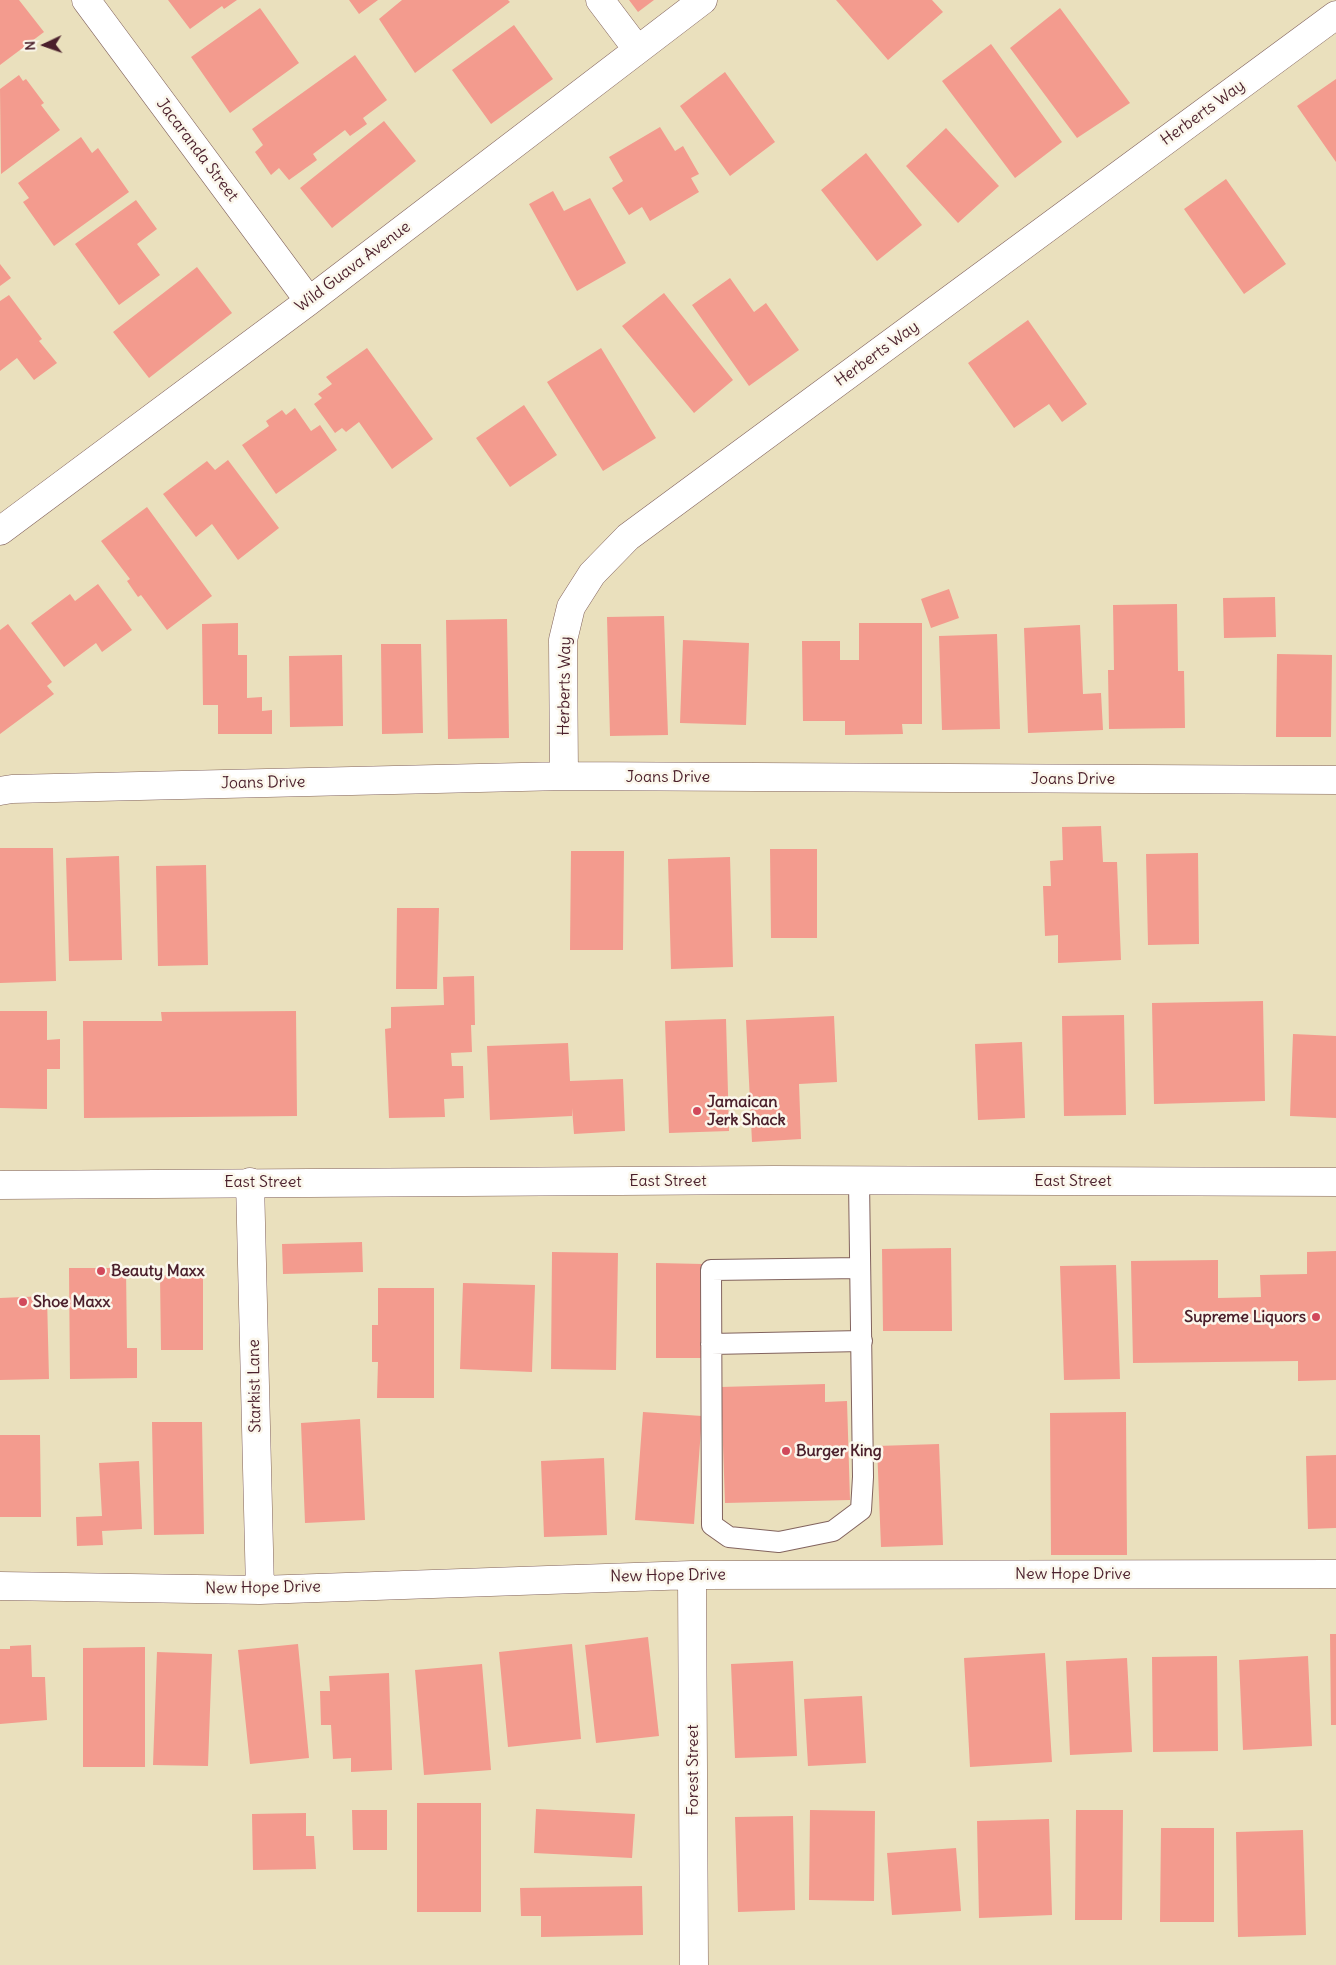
<!DOCTYPE html>
<html>
<head>
<meta charset="utf-8">
<style>
	body { margin:0 }
	#map { position:relative; width:1336px; height:1965px; overflow:hidden; background:#eae0bd; font-family:Delius,sans-serif }
	canvas { display:block }
	.north { position:absolute; left:20px; top:20px; width:50px; height:50px; -webkit-text-stroke:4px #fbf7ec; paint-order:stroke; rotate:267deg; font-size:14px; font-weight:700; line-height:20px; text-align:center; color:#4a1f2b }
	.north::after { content:''; display:block; margin:auto; width:18px; height:22px; background:#4a1f2b; clip-path:polygon(50% 0,100% 100%,50% 72%,0 100%) }
</style>
</head>
<body>
<div id="map">
<canvas width="1336" height="1965"></canvas>
<div class="north">N</div>
</div>
<script>
const ctx = document.querySelector('canvas').getContext('2d');
ctx.lineJoin = 'round';
function fill(path, color) { ctx.fillStyle = color; ctx.fill(path, 'evenodd'); }
function stroke(path, color, width, dash) { ctx.strokeStyle = color; ctx.lineWidth = width; ctx.lineCap = dash ? 'butt' : 'round'; ctx.setLineDash(dash || []); ctx.stroke(path); }
function write(font, color, halo, rows, align = 'center') {
  ctx.font = font + ' Delius,sans-serif'; ctx.lineWidth = 5; ctx.setLineDash([]); ctx.textBaseline = 'middle'; ctx.strokeStyle = halo; ctx.fillStyle = color; for (const [text, x, y, turn = 0] of rows) {
    ctx.save(); ctx.translate(x, y); ctx.rotate((+turn || 0) * Math.PI / 180); ctx.textAlign = isNaN(turn) ? turn : align; if (halo) ctx.strokeText(text, 0, 0); ctx.fillText(text, 0, 0); ctx.restore();
  }
}
const building = new Path2D(`
	M0,0H19L44,32L0,65Z
	M168,0H237L224,9L222,6L190,29Z
	M349,0H378L359,14Z
	M402,0H508L510,2L415,73L379,19Z
	M629,0H654L638,12Z
	M836,0H932L943,12L888,60Z
	M260,8L299,63L230,113L191,57Z
	M1060,8L1130,103L1077,138L1010,48Z
	M514,25L553,79L491,124L452,70Z
	M991,44L1062,142L1015,178L942,81Z
	M355,55L387,100L363,118L367,124L350,136L345,130L313,154L317,160L289,180L279,168L271,175L255,152L263,145L252,129Z
	M725,72L775,142L730,176L680,106Z
	M19,75L23,81L26,79L44,103L41,105L60,130L1,174L0,89Z
	M1336,79V162L1297,106Z
	M384,121L416,161L332,228L300,188Z
	M660,127L675,151L683,146L699,174L691,178L699,192L650,221L642,207L629,215L612,188L623,181L609,157Z
	M946,128L999,186L958,223L906,166Z
	M81,137L92,153L98,148L129,192L54,246L23,202L29,198L18,183Z
	M866,153L922,225L877,261L821,190Z
	M1226,179L1286,264L1244,294L1184,209Z
	M553,191L564,211L590,198L626,263L577,291L529,204Z
	M136,200L157,229L137,244L160,275L119,305L75,244Z
	M0,264L11,278L0,286Z
	M197,267L232,313L149,378L113,332Z
	M730,278L754,312L766,303L799,350L749,386L692,305Z
	M664,293L733,380L694,413L622,326Z
	M9,295L42,339L39,341L57,363L34,380L17,358L0,371V301Z
	M1028,320L1087,404L1062,422L1049,404L1014,428L968,363Z
	M367,348L433,439L392,469L359,422L346,432L342,428L335,433L314,404L322,398L318,394L332,384L326,377Z
	M601,348L656,438L603,471L547,382Z
	M524,405L557,455L510,487L476,438Z
	M295,408L311,431L320,425L337,450L276,494L242,445L269,426L266,421L282,410L286,415Z
	M228,460L279,528L238,560L212,524L196,537L163,494L207,461L215,470Z
	M147,507L212,596L167,630L141,595L138,597L127,581L130,579L101,541Z
	M98,584L132,630L102,652L96,643L64,667L31,623L70,594L75,601Z
	M949,589L959,618L931,628L921,599Z
	M1275,597L1276,637L1224,638L1223,598Z
	M1177,604L1178,671H1184L1185,728L1109,729L1108,670H1114L1113,605Z
	M664,616L668,735L610,736L607,617Z
	M507,619L509,738L448,739L446,620Z
	M238,623V655H247V698L262,697V711L272,710V734H218V705H203L202,624Z
	M859,623H922V724H902L903,734L845,735V721H803L802,641H840V660H859Z
	M8,624L52,682L47,686L54,694L0,734V630Z
	M1080,625L1083,694L1101,693L1103,730L1028,733L1024,628Z
	M997,634L1000,729L942,730L939,636Z
	M683,640L749,643L746,725L680,723Z
	M381,644H421L423,733L382,734Z
	M1277,654L1332,655L1331,737H1276Z
	M342,655L343,726L290,727L289,656Z
	M1101,826L1103,862H1117L1121,960L1058,963V935L1045,936L1043,886H1051L1050,861L1063,860L1062,827Z
	M0,848H53L56,981L0,983Z
	M770,849H817V938H771Z
	M571,851H624L623,950H570Z
	M1198,853L1199,944L1148,945L1146,854Z
	M119,856L122,960L69,961L66,858Z
	M730,857L733,967L671,969L668,859Z
	M206,865L208,965L158,966L156,866Z
	M397,908H439L437,989H396Z
	M474,976L475,1025H471L472,1052L451,1053L452,1066H463L464,1098L444,1099L445,1117L389,1118L385,1029L391,1028V1007L444,1005L443,977Z
	M1263,1001L1265,1101L1154,1104L1152,1003Z
	M0,1011H47V1040L60,1039V1069H47V1109L0,1108Z
	M296,1011L297,1116L84,1118L83,1021H162L161,1012Z
	M1124,1015L1126,1115L1064,1116L1062,1016Z
	M834,1016L837,1082L799,1084L801,1139L752,1142L746,1020Z
	M726,1019L729,1131L669,1133L665,1021Z
	M1293,1034L1336,1036V1118L1290,1116Z
	M1022,1042L1025,1118L978,1120L975,1044Z
	M568,1043L570,1081L623,1079L625,1131L574,1134L572,1108V1116L490,1120L487,1046Z
	M362,1242L363,1272L283,1274L282,1244Z
	M951,1248L952,1331H883L882,1249Z
	M1336,1251V1380L1298,1381V1361L1133,1363L1131,1261L1218,1260V1298L1261,1297L1260,1275L1307,1274V1252Z
	M552,1252L618,1253L616,1370L551,1369Z
	M656,1263L703,1264L702,1358H656Z
	M1116,1265L1120,1379L1064,1380L1060,1266Z
	M69,1268H126L127,1348H137V1378L70,1379Z
	M160,1275H203V1350H161Z
	M463,1283L535,1285L532,1372L460,1369Z
	M378,1288H434V1398H377L378,1362H372V1325H378Z
	M47,1296L49,1379L0,1380V1298Z
	M825,1384V1402L847,1401L850,1500L725,1503L721,1387Z
	M643,1412L702,1416L694,1524L635,1520Z
	M1126,1412L1127,1555H1051L1050,1413Z
	M360,1419L365,1520L305,1523L301,1423Z
	M152,1422H202L204,1534L154,1535Z
	M0,1435H40L41,1517H0Z
	M939,1444L943,1545L881,1547L877,1446Z
	M1336,1455V1528L1308,1529L1306,1456Z
	M604,1458L607,1535L544,1537L541,1461Z
	M139,1461L142,1529L102,1531L103,1545L77,1546L76,1517L102,1516L99,1463Z
	M1330,1634H1336V1725H1331Z
	M648,1637L659,1736L596,1743L585,1645Z
	M298,1644L309,1758L250,1764L238,1650Z
	M572,1644L581,1739L508,1747L499,1652Z
	M31,1645L32,1677H45L47,1720L0,1724V1649H10V1646Z
	M145,1647V1767H83V1648Z
	M157,1652L212,1654L208,1766L153,1765Z
	M1045,1653L1052,1762L970,1767L964,1658Z
	M1217,1656L1218,1751L1153,1752L1152,1657Z
	M1308,1656L1312,1746L1243,1750L1239,1660Z
	M1127,1658L1132,1752L1070,1755L1066,1661Z
	M793,1661L797,1756L735,1758L731,1664Z
	M482,1664L491,1770L424,1775L415,1670Z
	M389,1673L392,1770L351,1772V1758L333,1759L331,1725H321L320,1691H330L329,1676Z
	M862,1696L866,1763L808,1766L804,1699Z
	M417,1803H481V1912H417Z
	M536,1809L635,1814L632,1858L534,1853Z
	M352,1810H387V1850H353Z
	M810,1810L875,1811L874,1901L809,1900Z
	M1076,1810H1123L1122,1920H1075Z
	M306,1813V1836H314L316,1869L253,1870L252,1814Z
	M793,1816L795,1910L738,1912L735,1817Z
	M1049,1819L1052,1915L979,1918L977,1821Z
	M1161,1828H1214V1922H1160Z
	M1303,1830L1306,1935L1238,1937L1236,1832Z
	M956,1848L961,1911L892,1915L887,1853Z
	M642,1886L643,1935L541,1937V1916H521L520,1888Z`);
const service = new Path2D(`
	M859,1180L863,1477L861,1510L833,1531L779,1542L729,1537L712,1525L711,1270L860,1268
	M711,1344L862,1341`);
const minor = new Path2D(`
	M86,0L309,301
	M600,0L637,49
	M0,531L309,301L703,0
	M564,776L563,640L571,607L592,574L628,537L1336,15
	M0,791L12,789L564,776L1336,780
	M250,1182L260,1590
	M692,1575L694,1965
	M0,1586L260,1590L692,1575L1336,1574`);
const secondary = new Path2D(`
	M0,1185L774,1180L1336,1182`);
const markers = [
	[697,1111,5,"#d1495b"],
	[101,1271,5,"#d1495b"],
	[23,1302,5,"#d1495b"],
	[1316,1317,5,"#d1495b"],
	[786,1451,5,"#d1495b"]
];
const streetNames = [
	["Herberts Way",1203,113,-36],
	["Jacaranda Street",197,150,53],
	["Wild Guava Avenue",353,267,-37],
	["Herberts Way",877,354,-36],
	["Herberts Way",565,686,-89],
	["Joans Drive",668,777],
	["Joans Drive",1073,779],
	["Joans Drive",263,783,-1],
	["East Street",668,1181],
	["East Street",1073,1181],
	["East Street",263,1182],
	["Starkist Lane",255,1386,-91],
	["New Hope Drive",1073,1574],
	["New Hope Drive",668,1576,-1],
	["New Hope Drive",263,1588,-1],
	["Forest Street",693,1770,-90]
];
const poiNames = [
	["Jamaican",707,1102],
	["Jerk Shack",707,1120],
	["Beauty Maxx",111,1271],
	["Shoe Maxx",33,1302],
	["Supreme Liquors",1306,1317,"right"],
	["Burger King",796,1451]
];
fill(building, '#f39b8e');
stroke(service, '#82635e', 22);
stroke(minor, '#82635e', 29);
stroke(secondary, '#82635e', 29);
stroke(service, '#fff', 20);
stroke(minor, '#fff', 28);
stroke(secondary, '#fff', 28);
for (const [x, y, r, color] of markers) { const dot = new Path2D(); dot.arc(x, y, r, 0, 2 * Math.PI); ctx.fillStyle = color; ctx.fill(dot); stroke(dot, '#fbf7ec', 2); }
write('16px', '#4a1f2b', '#fbf7ec', streetNames);
write('bold 16px', '#4a1f2b', '#fbf7ec', poiNames, 'left');
</script>
</body>
</html>
